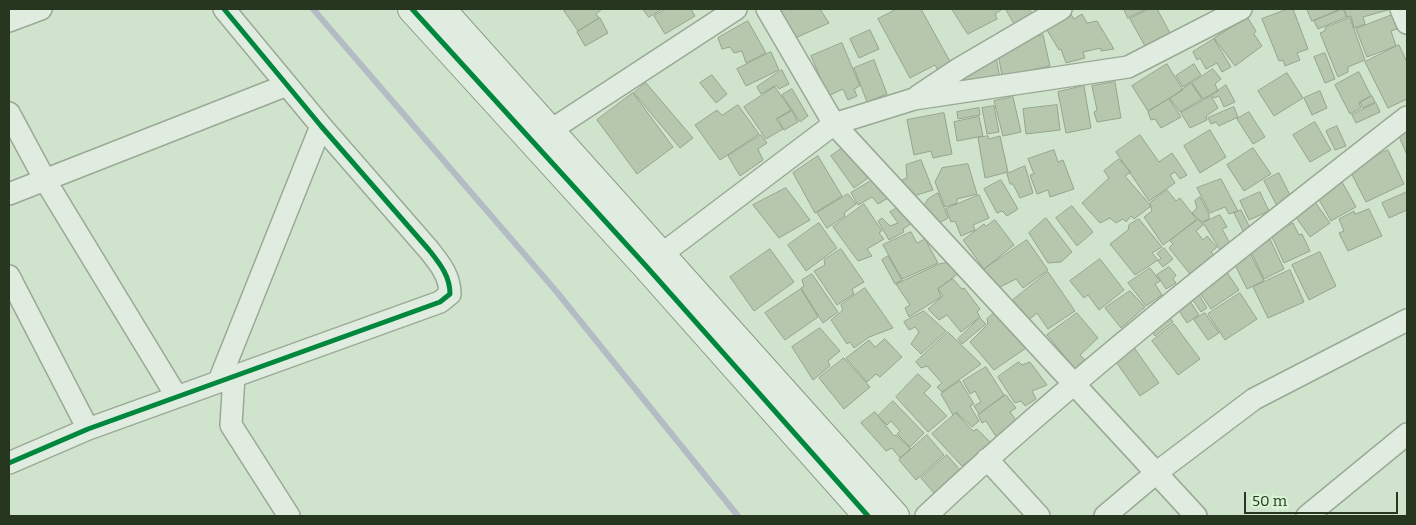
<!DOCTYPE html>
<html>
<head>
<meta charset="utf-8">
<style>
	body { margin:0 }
	#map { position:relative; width:1416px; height:525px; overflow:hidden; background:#d0e4cd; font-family:Bitter,serif }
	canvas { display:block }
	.frame { position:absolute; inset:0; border:10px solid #27371f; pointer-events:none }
	.scale { position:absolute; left:1244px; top:492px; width:154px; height:22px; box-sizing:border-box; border:2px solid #27371f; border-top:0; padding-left:6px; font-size:15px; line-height:18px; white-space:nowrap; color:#27371f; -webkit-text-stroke:4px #d7f4d3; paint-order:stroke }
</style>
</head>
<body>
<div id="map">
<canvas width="1416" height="525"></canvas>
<div class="frame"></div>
<div class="scale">50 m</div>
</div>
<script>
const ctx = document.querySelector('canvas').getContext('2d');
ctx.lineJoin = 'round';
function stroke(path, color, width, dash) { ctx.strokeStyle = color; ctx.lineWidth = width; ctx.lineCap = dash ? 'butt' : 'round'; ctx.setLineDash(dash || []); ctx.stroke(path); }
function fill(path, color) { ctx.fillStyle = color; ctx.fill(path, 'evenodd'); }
const stream = new Path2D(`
	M313,9L556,291L738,516`);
const building = new Path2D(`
	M568,9H602L596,14L599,18L578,31L564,11Z
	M643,9H662L649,17Z
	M666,9H691L695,16L665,34L654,16Z
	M776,9H820L829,23L793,39Z
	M897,9H921L952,65L939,72L935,65L910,78L878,19Z
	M952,9H1000L1001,10L995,14L997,19L968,34Z
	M1006,9H1029L1034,16L1016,27Z
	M1124,9H1146L1128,18Z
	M1149,9H1157L1170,33L1145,46L1130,19Z
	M1288,9H1293L1308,49L1297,53L1300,60L1285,66L1283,60L1279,61L1262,19Z
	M1307,9H1341L1312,21Z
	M1343,9L1347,17L1318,29L1314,21Z
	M1345,9H1387L1388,10L1363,17L1365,24L1354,28L1351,16L1347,17Z
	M1070,13L1074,19L1082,14L1087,23L1097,21L1114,49L1101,51V48L1083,52L1085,58L1066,63L1061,49L1059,50L1044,25Z
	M1246,15L1256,31L1254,34L1262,46L1235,66L1214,38L1238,23L1236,20Z
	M1392,15L1397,29L1391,31L1396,46L1367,57L1356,29Z
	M600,18L608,33L585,46L577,32Z
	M1350,18L1365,60L1348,67V72L1338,77L1320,33L1325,31V28Z
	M748,21L766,53L746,63L742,51L734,53L730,47L722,49L718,38Z
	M870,30L879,49L859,58L850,39Z
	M1043,35L1050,66L1002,76L998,53L1018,47L1016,42Z
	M1214,39L1231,67L1222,72L1217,63L1206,69L1200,58L1197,60L1193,52Z
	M842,43L860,86L854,89L857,96L848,100L843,89L828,96L811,56Z
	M1399,45L1407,62V99L1388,108L1365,62Z
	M771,52L779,70L746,86L737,69Z
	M1325,53L1335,79L1325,83L1314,57Z
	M996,56L1000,79L967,86L964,70Z
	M874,60L887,94L867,102L854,68Z
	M1167,64L1183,90L1148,111L1132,86Z
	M1194,64L1201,75L1183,87L1176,76Z
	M1213,69L1221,79L1215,84L1218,91L1203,99L1192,83Z
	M782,70L789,84L779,89L776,85L761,94L757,87Z
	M1359,72L1371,96L1359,103L1361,108L1350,114L1335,85Z
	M1287,73L1303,98L1274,116L1258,91Z
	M712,75L727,94L716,103L700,83Z
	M1115,82L1121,118L1097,122L1094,112L1097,110L1092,86Z
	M646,83L693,138L680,148L634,93Z
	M1191,83L1202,99L1180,112L1170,99Z
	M1226,85L1235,102L1224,107L1219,96L1214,98L1212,95Z
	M1084,86L1091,128L1066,133L1058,92Z
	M775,87L791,110L776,119L783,129L766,139L744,107Z
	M792,89L808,116L800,122L782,95Z
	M1320,91L1327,108L1312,115L1304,98Z
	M633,93L673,147L637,174L597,120Z
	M1211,96L1218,108L1206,116L1207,120L1190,128L1181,113Z
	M1372,96L1375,102L1363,108L1360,102Z
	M1013,97L1021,132L1003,136L994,101Z
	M1169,99L1181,117L1161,128L1155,119L1151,120L1148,112Z
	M1376,103L1380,112L1356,123L1352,115Z
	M738,105L759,134L720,160L695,125L717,110L722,115Z
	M1057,105L1060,130L1026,134L1023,109Z
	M994,106L999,132L987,134L982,108Z
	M1234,107L1238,117L1219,126L1216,122L1211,124L1208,118Z
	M979,108L980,115L958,119L957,112Z
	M792,111L798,122L784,130L778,119Z
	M1249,112L1265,137L1253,144L1237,119Z
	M944,113L952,154L933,158L931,151L914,155L907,120Z
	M979,117L983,136L957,141L954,122Z
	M1315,122L1331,150L1310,162L1293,135Z
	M1337,126L1346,146L1335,150L1326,131Z
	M1407,128V155L1398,134Z
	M1210,130L1226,157L1200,173L1184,146Z
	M761,135L767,143L758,149L763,160L740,176L728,156Z
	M1140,135L1159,162L1172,153L1187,175L1180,179L1175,172L1170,175L1175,183L1149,201L1116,152Z
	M988,136L989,139L1000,136L1008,172L985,178L978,138Z
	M845,146L868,178L854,188L831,156Z
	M1253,148L1271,174L1244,191L1227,165Z
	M1054,150L1058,162L1063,160L1074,189L1050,197L1048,190L1037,194L1030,175L1034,174L1028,159Z
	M1388,150L1404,184L1366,202L1349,169Z
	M818,156L842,196L815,213L793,173Z
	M1119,159L1131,172L1125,176L1151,206L1134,219L1131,216L1126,222L1123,219L1116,223L1110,218L1100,223L1082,203L1109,178L1104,171Z
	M921,160L933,190L910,197L902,180L907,178L906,165Z
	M968,164L977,194L957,199V203L945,207L935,182L942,168Z
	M1025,166L1033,193L1020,198L1013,184H1010L1007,174Z
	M1279,173L1292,199L1277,206L1264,181Z
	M874,179L888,198L878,204L872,197L858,205L851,193Z
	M1221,179L1238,211L1229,214L1225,207L1210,213L1197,188Z
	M1001,180L1018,209L1007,216L1002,211L997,213L984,189Z
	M1341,180L1356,207L1331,221L1316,194Z
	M786,188L810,220L779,238L753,205Z
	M1167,190L1176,201L1180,198L1197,220L1163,245L1144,217L1152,211L1150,203Z
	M1260,192L1269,211L1249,220L1240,201Z
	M1407,192V210L1389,218L1382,203Z
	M938,193L948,218L941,222L931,220L923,207L928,199Z
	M848,194L856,204L844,213L845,216L827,228L817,213Z
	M979,195L989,218L973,225L975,230L961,236L955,221L951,222L946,209Z
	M1310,195L1330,223L1310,237L1290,209Z
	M1200,197L1209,214V219L1202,222L1192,213L1197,208L1195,201Z
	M864,204L882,231L879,233L884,239L867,249L872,256L858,261L833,227Z
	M901,206L914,222L903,229L904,232L889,240L878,221L882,218L890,226L898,223L890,212Z
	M1072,206L1093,232L1077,246L1056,218Z
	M1369,209L1382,236L1348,251L1339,233L1344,231L1339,219L1354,211L1355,214Z
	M1241,210L1250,228L1243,231L1234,213Z
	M1220,215L1227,227L1222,229L1231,245L1221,251L1203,223Z
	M1046,218L1072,252L1061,262L1048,263L1029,233Z
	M1139,219L1162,247L1152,253L1158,260L1135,275L1110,244L1128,230L1129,225Z
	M1198,219L1203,225L1196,231L1203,240L1207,236L1217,247L1211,252L1214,255L1190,274L1169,248L1173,244L1170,241Z
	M1281,219L1285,227L1293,223L1299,235L1302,234L1310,251L1284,263L1268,228Z
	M995,220L1014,245L984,269L963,240L984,224L986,226Z
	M819,223L837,248L806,271L788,245Z
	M911,232L917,243L925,239L938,263L902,279L883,245Z
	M1269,237L1284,269L1264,279L1249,247Z
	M1027,240L1048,270L1023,288L1016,279L996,289L983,270Z
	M1164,248L1173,259L1163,267L1158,261L1161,258L1157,254Z
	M770,249L794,282L754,311L730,277Z
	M841,249L864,282L852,289L854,294L837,305L814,271L825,265L824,260Z
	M1248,249L1264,281L1247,289L1231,257Z
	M1320,252L1336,286L1309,300L1292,265Z
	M888,256L902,280L895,284L882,260Z
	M1100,259L1124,290L1099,310L1088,295L1084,298L1070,281Z
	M951,262L960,272L938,289L941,297L909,317L905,308L910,305L896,284L939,264Z
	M1169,267L1176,275L1173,279L1176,283L1166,289L1157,275Z
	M1150,268L1160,281L1155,284L1162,295L1146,306L1128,283Z
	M1290,270L1304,302L1268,318L1253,287Z
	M1226,271L1239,290L1211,309L1198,290Z
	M1048,272L1075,311L1048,329L1037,313L1027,321L1013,300Z
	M812,274L838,312L823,323L801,288L804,286L802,280Z
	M953,279L962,289L964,288L980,309L977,312L980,317L961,332L947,315L939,320L928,309L943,296L938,289Z
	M865,288L893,328L869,337L854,348L850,342L847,344L831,320L843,310L841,305Z
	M801,289L818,317L785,340L765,313Z
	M1196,290L1207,308L1201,312L1189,294Z
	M1130,291L1145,307L1121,328L1105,308Z
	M1240,293L1257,319L1225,340L1208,314Z
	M1188,298L1199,315L1187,323L1176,306Z
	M1000,308L1032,344L994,370L970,342L988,324L987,319Z
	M924,311L946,331L921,354L911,344L919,332L915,327L909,330L904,322Z
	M1077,313L1098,338L1080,355L1085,360L1076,370L1047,335Z
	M1205,313L1219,333L1208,340L1194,320Z
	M1167,314L1173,322L1155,336L1149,328Z
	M980,318L986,324L962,344L958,339Z
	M1174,324L1200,359L1178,375L1152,341Z
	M820,328L840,351L828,361L830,366L813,380L792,347Z
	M948,332L981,364L942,392L937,387L942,383L927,366L921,368L916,362Z
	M885,339L902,357L880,377L876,374L867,382L846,358L869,340L875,347Z
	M1133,346L1159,383L1140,396L1114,359Z
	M844,358L870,387L844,409L819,378Z
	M1019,362L1022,365L1030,362L1047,385L1032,391L1036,399L1025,406L1021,401L1015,403L998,377Z
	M986,367L1004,395L979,414L974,406L981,402L975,391L970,394L963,381Z
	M918,374L931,386L924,393L947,416L928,432L896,397Z
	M960,381L974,404L970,406L979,421L972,427L956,412L953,415L941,394Z
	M1006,395L1016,408L1010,412L1018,423L997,438L986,421L982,423L978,415Z
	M893,401L924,433L910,447L897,434L900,431L891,421L887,425L878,416Z
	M875,412L894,436L896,435L911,449L900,458L892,448L886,451L861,423Z
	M956,413L973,431L977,429L992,444L962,466L932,434Z
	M927,435L944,455L916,480L899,460Z
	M947,455L960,470L934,493L921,478Z`);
const street = new Path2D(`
	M767,9L834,124L1196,516
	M1401,9L1407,23
	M9,21L41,9
	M918,96L960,68L1061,9
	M9,113L45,180L177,397
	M551,130L736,9
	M9,194L287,85
	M650,263L834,124L914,99L1128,67L1241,9
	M9,276L88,429
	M234,376L231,425L289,516
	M219,381L321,126
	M987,459L1039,516
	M9,463L88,429L440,302L450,294C450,276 440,264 429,250L321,126L224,9
	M926,516C1078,373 1243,245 1407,117
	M1105,516L1156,473L1254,399L1407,320
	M1307,516L1407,434`);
const secondary = new Path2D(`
	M412,9L646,266L868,516
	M441,9L895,516`);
const cycleway = new Path2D(`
	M412,9L646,266L868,516
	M9,463L88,429L440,302L450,294C450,276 440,264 429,250L321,126L224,9`);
stroke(stream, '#b3bbc4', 6);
fill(building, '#b6c7ae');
stroke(building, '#94a48d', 1);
stroke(street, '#9aa996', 24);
stroke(secondary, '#8a9986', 30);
stroke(street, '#e0ecdf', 21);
stroke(secondary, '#e0ecdf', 28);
stroke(cycleway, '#00873e', 5);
</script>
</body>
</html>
